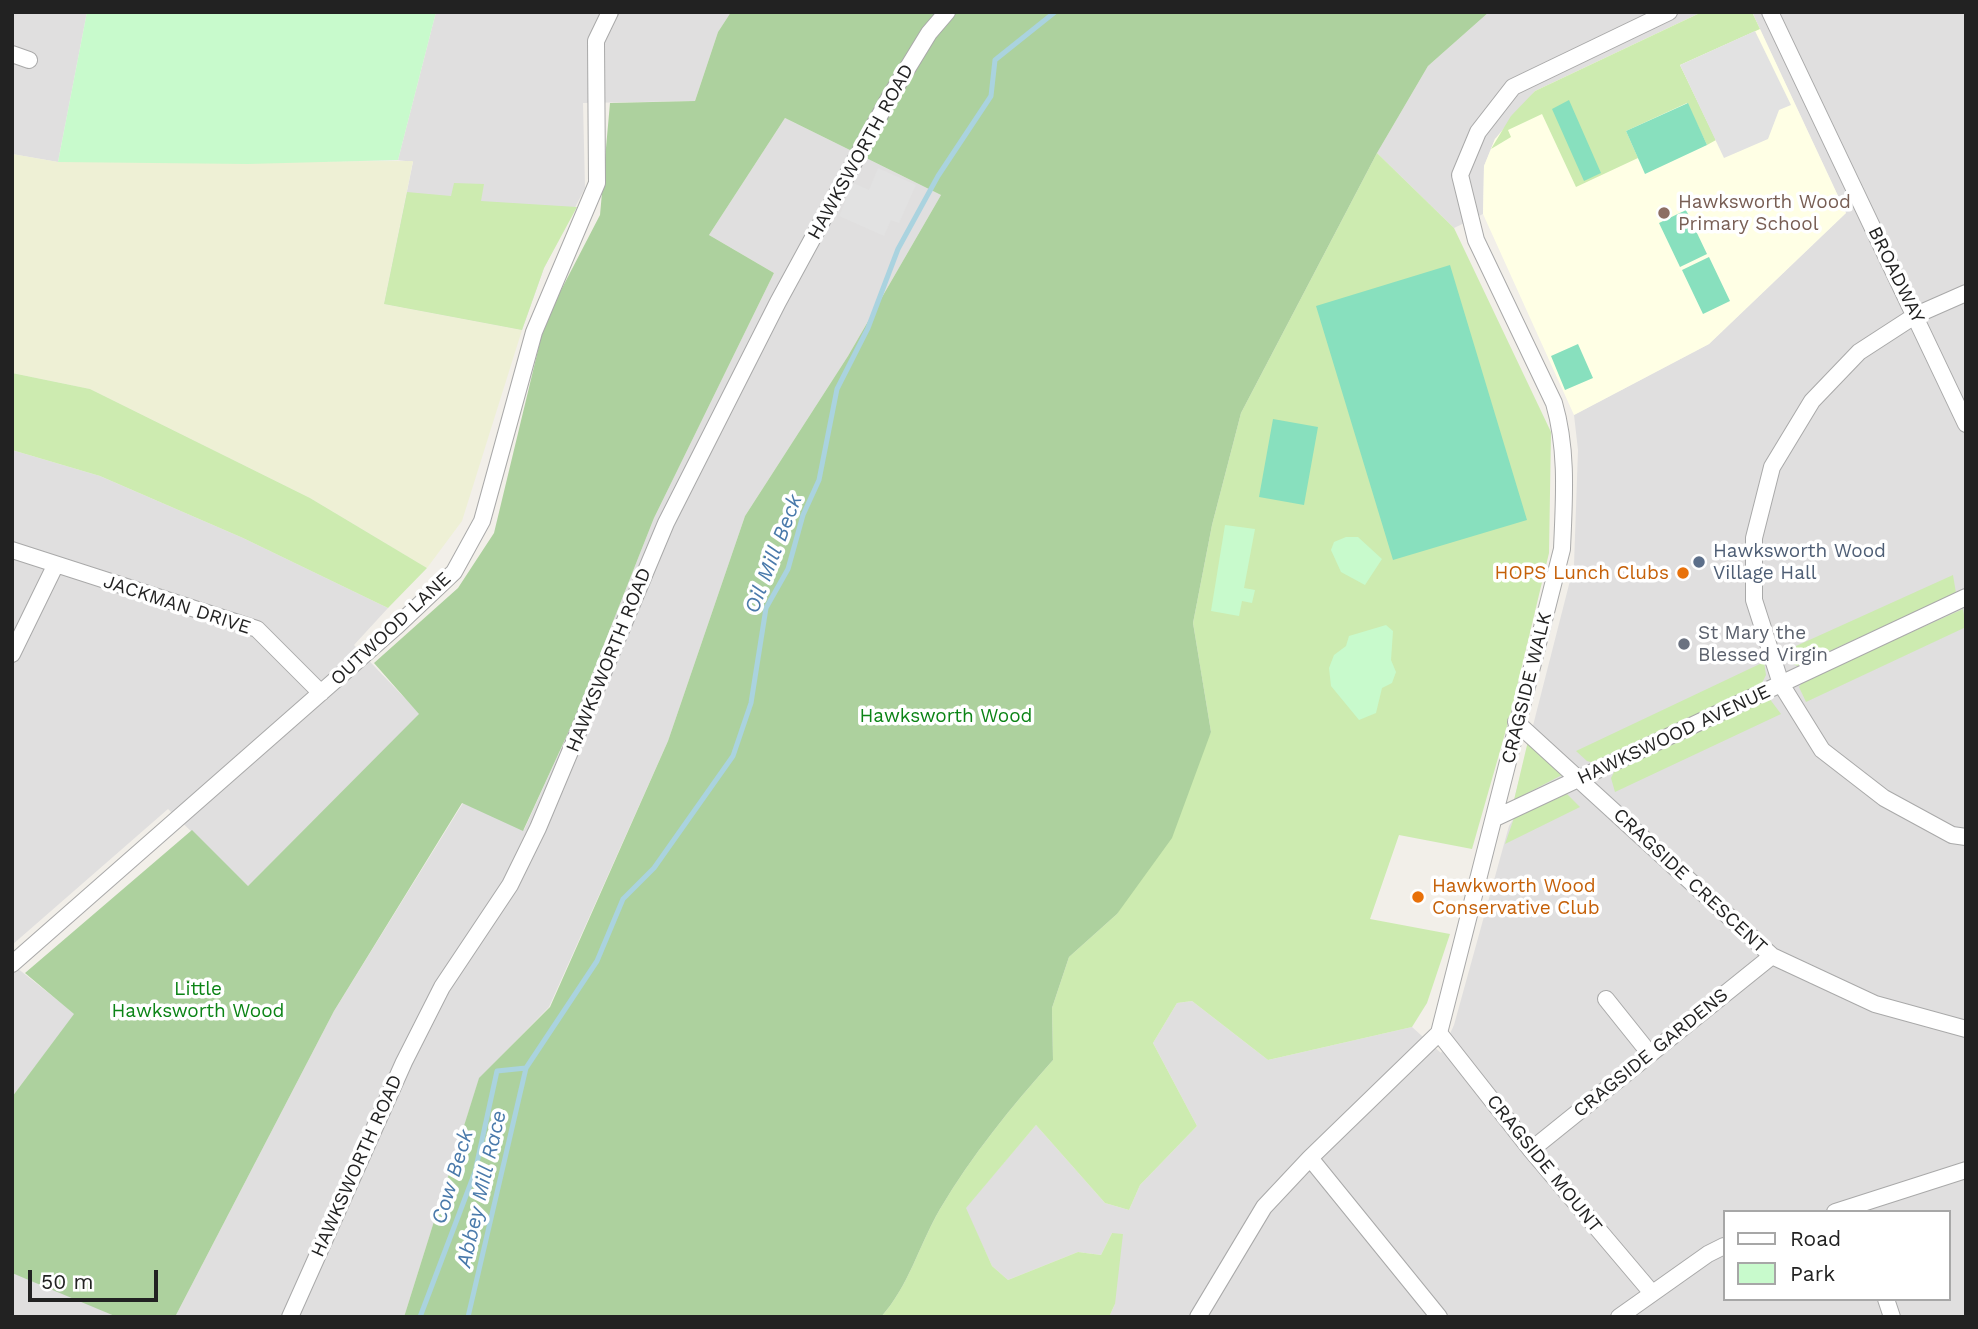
<!DOCTYPE html>
<html>
<head>
<meta charset="utf-8">
<style>
	body { margin:0 }
	#map { position:relative; width:1978px; height:1329px; overflow:hidden; background:#f2efe9; font-family:"Work Sans",sans-serif }
	canvas { display:block }
	.frame { position:absolute; inset:0; border:14px solid #222; pointer-events:none }
	.legend { position:absolute; left:1723px; top:1210px; width:228px; height:91px; box-sizing:border-box; background:#fff; border:2px solid #a7a7a7; margin:0; padding:9px 12px; list-style:none; font-size:21px; color:#222 }
	.legend li { display:flex; align-items:center; gap:14px; height:35px }
	.legend b { width:35px; border:2px solid #a7a7a7 }
	.scale { position:absolute; left:28px; top:1270px; width:130px; height:32px; box-sizing:border-box; border:4px solid #222; border-top:0; padding-left:9px; font-size:21px; line-height:24px; white-space:nowrap; color:#222; -webkit-text-stroke:5px #fff; paint-order:stroke }
</style>
</head>
<body>
<div id="map">
<canvas width="1978" height="1329"></canvas>
<div class="frame"></div>
<ul class="legend">
<li><b style="height:9px;background:#fff"></b>Road</li>
<li><b style="height:19px;background:#c8facc"></b>Park</li>
</ul>
<div class="scale">50 m</div>
</div>
<script>
const ctx = document.querySelector('canvas').getContext('2d');
ctx.lineJoin = 'round';
function fill(path, color) { ctx.fillStyle = color; ctx.fill(path, 'evenodd'); }
function stroke(path, color, width, dash) { ctx.strokeStyle = color; ctx.lineWidth = width; ctx.lineCap = dash ? 'butt' : 'round'; ctx.setLineDash(dash || []); ctx.stroke(path); }
function write(font, color, halo, rows, align = 'center') {
  ctx.font = font + ' "Work Sans",sans-serif'; ctx.lineWidth = 7; ctx.setLineDash([]); ctx.textBaseline = 'middle'; ctx.strokeStyle = halo; ctx.fillStyle = color; for (const [text, x, y, turn = 0] of rows) {
    ctx.save(); ctx.translate(x, y); ctx.rotate((+turn || 0) * Math.PI / 180); ctx.textAlign = isNaN(turn) ? turn : align; if (halo) ctx.strokeText(text, 0, 0); ctx.fillText(text, 0, 0); ctx.restore();
  }
}
const residential = new Path2D(`
	M12,12H87L58,162L12,154Z
	M436,12H731L718,32L695,101L583,103L585,188L544,268L522,330L384,304L413,162L398,160Z
	M1489,12H1702L1495,139L1484,166L1483,214L1454,228L1377,153L1428,66Z
	M1752,12H1966V1317H1109L1115,1304L1112,1233L1101,1255L1078,1252L1008,1280L992,1266L965,1208L1036,1125L1105,1203L1129,1210L1140,1185L1197,1126L1153,1043L1177,1003L1192,1001L1268,1060L1412,1027L1441,1053L1454,1025L1509,826L1514,818V800L1574,565L1578,450L1574,415L1709,344L1846,213ZM1724,1212H1948V1299H1724Z
	M785,118L941,195L848,356L745,516L668,741L549,1007L479,1079L404,1317H175L334,1011L463,803L524,830L574,720L654,518L774,273L709,235Z
	M12,450L100,476L243,538L388,608L354,645L420,714L248,886L168,809L12,945Z
	M12,964L75,1014L12,1097Z
	M12,1273L44,1284L117,1317H12Z`);
const education = new Path2D(`
	M1702,12H1752L1846,213L1709,344L1574,415L1483,214L1484,166L1495,139L1535,91Z`);
const farmland = new Path2D(`
	M12,154L58,162L413,161L384,304L522,330L462,521L427,568L310,498L90,389L12,373Z`);
const grass = new Path2D(`
	M1702,12H1752L1760,29L1680,65L1716,140L1707,145L1687,103L1626,131L1638,158L1576,187L1542,114L1508,130L1511,137L1491,149L1511,116L1535,91Z
	M1377,153L1454,228L1551,432L1549,553L1510,716L1472,849L1399,835L1370,919L1450,934L1427,1003L1412,1027L1268,1060L1192,1001L1177,1003L1153,1043L1197,1126L1140,1185L1129,1210L1105,1203L1036,1125L966,1208L992,1266L1008,1280L1078,1252L1101,1255L1112,1233L1123,1234L1115,1304L1109,1317H881C909,1286 919,1245 940,1209C972,1155 1011,1107 1053,1060L1052,1008L1069,957L1117,914L1211,732L1193,623L1212,525L1241,413Z
	M454,183L484,184L481,201L577,207L544,268L522,330L384,304L407,192L451,196Z
	M12,373L90,389L310,498L427,568L388,608L243,538L100,476L12,450Z
	M1953,575L1956,593L1797,666L1790,662L1785,651Z
	M1963,609L1966,627L1806,702L1799,687L1803,681Z
	M1764,662L1766,675L1762,683L1594,763L1587,761L1576,751Z
	M1769,698L1781,714L1615,792L1611,778L1614,772Z
	M1528,741L1562,775L1514,800Z
	M1567,794L1580,807L1505,844L1514,818Z`);
const forest = new Path2D(`
	M731,12H1489L1428,66L1377,153L1241,413L1212,525L1193,623L1211,732L1172,838L1117,914L1069,957L1052,1008L1053,1060C1011,1107 972,1155 940,1209C919,1245 909,1286 881,1317H404L479,1078L550,1007L668,741L745,516L848,356L941,195L785,118L709,235L774,273L654,518L574,720L523,831L462,803L334,1011L175,1317H117L12,1273V1097L74,1014L25,973L192,830L248,886L419,714L374,663L458,588L494,533L545,321L600,215L610,103L695,101L718,32Z`);
const park = new Path2D(`
	M87,12H436L398,160L248,164L58,162Z
	M1225,525L1255,529L1244,588L1255,590L1252,603L1242,601L1239,616L1211,611Z
	M1346,537H1358L1382,559L1365,585L1341,572L1331,550L1334,542Z
	M1386,625L1393,631L1391,660L1396,672L1392,683L1382,688L1376,713L1359,720L1331,686L1329,668L1334,655L1346,646L1349,636Z`);
const pitch = new Path2D(`
	M1569,100L1601,173L1584,181L1552,109Z
	M1688,103L1707,145L1645,174L1626,131Z
	M1686,210L1707,254L1680,267L1659,223Z
	M1709,257L1730,301L1703,314L1682,270Z
	M1450,265L1527,520L1393,560L1316,306Z
	M1578,344L1593,378L1565,390L1551,356Z
	M1273,419L1318,427L1304,505L1259,497Z`);
const parking = new Path2D(`
	M1755,31L1791,105L1779,110L1768,139L1724,158L1680,65Z
	M878,168L916,185L899,223L891,220L884,236L839,216L853,183L869,190Z`);
const stream = new Path2D(`
	M420,1317L475,1172L497,1071L526,1068
	M468,1317L526,1068L597,961L623,899L654,868L733,756L751,703L766,608L788,569L803,515L819,480L837,389L868,328L898,249L938,176L991,96L995,60L1055,12`);
const minor = new Path2D(`
	M1770,12L1966,424
	M12,54L29,60
	M1966,293L1916,315L1859,352L1812,401L1772,467L1754,538V600L1781,684L1822,750L1884,798L1952,835L1966,837
	M12,550L257,629L321,693
	M12,654L55,566
	M1516,722L1772,956L1875,1004L1966,1029
	M1495,818L1966,597
	M12,964L398,625L454,572L482,521L534,332L597,183L596,41L610,12
	M1606,999L1650,1054
	M1439,1033L1531,1150L1652,1293
	M1531,1150L1772,956
	M1310,1158L1439,1317
	M1835,1212L1966,1170
	M1886,1299L1892,1317
	M290,1317L404,1062L442,987L510,885L538,828L666,523L778,302L888,100L929,33L947,12
	M1198,1317L1264,1207L1310,1158L1439,1033L1562,549C1564,500 1568,451 1554,403L1476,240L1460,175L1478,132L1513,87L1669,12
	M1619,1317L1708,1254L1724,1246`);
const markers = [
	[1664,213,7,"#8d6e63"],
	[1699,562,7,"#5c6f8a"],
	[1683,573,7,"#e8710a"],
	[1684,644,7,"#6b7280"],
	[1418,897,7,"#e8710a"]
];
const streetNames = [
	["HAWKSWORTH ROAD",861,152,-61],
	["BROADWAY",1896,275,64],
	["JACKMAN DRIVE",177,605,18],
	["OUTWOOD LANE",391,629,-43],
	["HAWKSWORTH ROAD",609,660,-68],
	["CRAGSIDE WALK",1527,688,-76],
	["HAWKSWOOD AVENUE",1674,735,-25],
	["CRAGSIDE CRESCENT",1690,881,43],
	["CRAGSIDE GARDENS",1651,1053,-39],
	["CRAGSIDE MOUNT",1544,1164,51],
	["HAWKSWORTH ROAD",357,1166,-66]
];
const educationNames = [
	["Hawksworth Wood",1678,202],
	["Primary School",1678,224]
];
const serviceNames = [
	["Hawksworth Wood",1713,551],
	["Village Hall",1713,573]
];
const foodNames = [
	["HOPS Lunch Clubs",1669,573],
	["Hawkworth Wood",1432,886,"left"],
	["Conservative Club",1432,908,"left"]
];
const worshipNames = [
	["St Mary the",1698,633],
	["Blessed Virgin",1698,655]
];
const parkNames = [
	["Hawksworth Wood",946,716],
	["Little",198,989],
	["Hawksworth Wood",198,1011]
];
const waterNames = [
	["Oil Mill Beck",774,554,-69],
	["Cow Beck",453,1177,-73],
	["Abbey Mill Race",482,1189,-77]
];
fill(residential, '#e0dfdf');
fill(education, '#ffffe5');
fill(farmland, '#eef0d5');
fill(grass, '#cdebb0');
fill(forest, '#add19e');
fill(park, '#c8facc');
fill(pitch, '#88e0be');
fill(parking, '#e2e2e2');
stroke(stream, '#aad3df', 5);
stroke(minor, '#a9a9a9', 18);
stroke(minor, '#fff', 16);
for (const [x, y, r, color] of markers) { const dot = new Path2D(); dot.arc(x, y, r, 0, 2 * Math.PI); ctx.fillStyle = color; ctx.fill(dot); stroke(dot, '#fff', 2.5); }
write('19px', '#222', '#fff', streetNames);
write('19px', '#785e54', '#fff', educationNames, 'left');
write('19px', '#4e5e75', '#fff', serviceNames, 'left');
write('19px', '#c56008', '#fff', foodNames, 'right');
write('19px', '#5b616d', '#fff', worshipNames, 'left');
write('19px', '#0c8416', '#fff', parkNames);
write('italic 21px', '#4a7aab', '#fff', waterNames);
</script>
</body>
</html>
